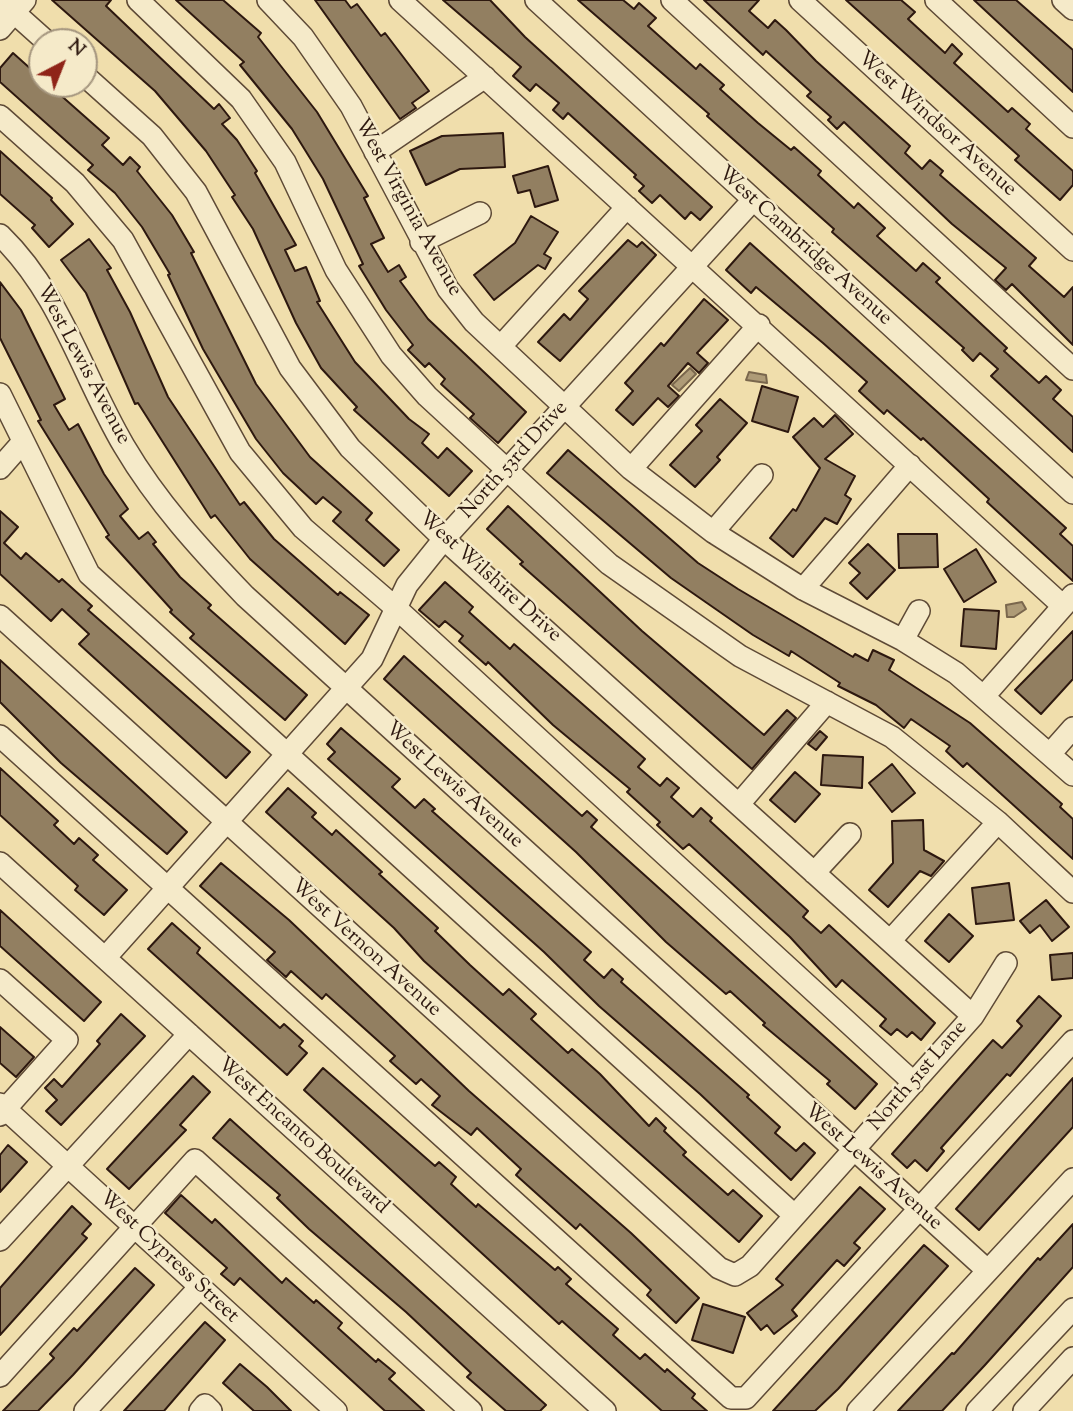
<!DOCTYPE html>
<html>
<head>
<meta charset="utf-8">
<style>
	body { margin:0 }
	#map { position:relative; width:1073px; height:1411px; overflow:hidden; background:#f0deac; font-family:"Sorts Mill Goudy",serif }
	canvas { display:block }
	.north { position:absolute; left:28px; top:28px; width:70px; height:70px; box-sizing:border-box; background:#f5eac9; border:2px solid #a5967f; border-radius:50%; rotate:42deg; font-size:19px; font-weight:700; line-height:28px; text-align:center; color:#2d180f }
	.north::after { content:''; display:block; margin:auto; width:24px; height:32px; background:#8f2418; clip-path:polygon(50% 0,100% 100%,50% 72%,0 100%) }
</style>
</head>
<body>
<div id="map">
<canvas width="1073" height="1411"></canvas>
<div class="north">N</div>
</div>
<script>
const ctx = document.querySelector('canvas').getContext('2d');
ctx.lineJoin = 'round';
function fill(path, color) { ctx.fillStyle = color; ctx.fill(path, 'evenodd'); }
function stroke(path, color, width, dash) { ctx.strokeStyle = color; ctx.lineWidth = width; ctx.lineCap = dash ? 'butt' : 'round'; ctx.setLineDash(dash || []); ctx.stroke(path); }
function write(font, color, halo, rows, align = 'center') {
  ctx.font = font + ' "Sorts Mill Goudy",serif'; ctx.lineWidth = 5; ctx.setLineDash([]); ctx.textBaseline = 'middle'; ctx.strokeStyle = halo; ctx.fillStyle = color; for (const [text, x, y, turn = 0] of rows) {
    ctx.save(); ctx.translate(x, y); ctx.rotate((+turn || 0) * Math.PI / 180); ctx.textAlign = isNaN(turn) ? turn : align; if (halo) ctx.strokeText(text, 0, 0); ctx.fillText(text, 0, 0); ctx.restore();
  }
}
const water = new Path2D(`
	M690,368L696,374L679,391L672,385Z
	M749,372L766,375L767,383L746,380Z
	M1022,602L1026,609L1014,617H1007L1006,605Z`);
const building = new Path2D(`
	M52,0H111L106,6L214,109L219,104L230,118L222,124L237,140L257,171L255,173L296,245L285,250L295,271L306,267L320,301L317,302L355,362L409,419L429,434L422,443L438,458L447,448L472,471L449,496L354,410L357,407L321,368L296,323L253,229L232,197L235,195L206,151L155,91Z
	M176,0H223L261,33L258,37L317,112L368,196L364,198L384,238L371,244L388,272L399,265L406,277L400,281L428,319L526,412L498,443L470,418L474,414L441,384L445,379L429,363L425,367L408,350L413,345L386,310L359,266L363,264L323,179L292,129L240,65L244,62Z
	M315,0H345L351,8L357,4L381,36L385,33L429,91L412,103L416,108L400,119Z
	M443,0H490L525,37L712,207L700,220L691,212L685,219L660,195L652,203L639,191L644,186L634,177L636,175L568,113L563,119L553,110L559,103L536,84L530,91L513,76L521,67Z
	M578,0H623L634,9L639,3L656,18L648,26L696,69L700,64L724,85L720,89L758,123L791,150L794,147L821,171L818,175L854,208L858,203L885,228L877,236L916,271L923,263L940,278L936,282L1007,348L1004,351L1039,383L1046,376L1061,390L1053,399L1073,417V452L991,376L998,369L980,353L973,361L962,350L964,348L832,232L834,229L707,116L709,114Z
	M704,0H759L749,11L768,28L775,20L786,30L816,61L910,146L905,153L922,169L930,160L943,171L940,175L1036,258L1029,266L1064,297L1073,287V345L1012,284L1006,290L995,280L1006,268L952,224L844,122L837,129L828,120L831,117L807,96L811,92L766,51L763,55Z
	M846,0H901L915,12L908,19L945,53L952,44L962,54L954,63L1008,112L1012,108L1030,124L1026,129L1073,171V185L1060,200L1015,160L1019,156Z
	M974,0H1016L1073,50V92Z
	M13,53L42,79V84H48L109,138L102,145L123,165L130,157L140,167L137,171L172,215L194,252L191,253L256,384L310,457L372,513L366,520L399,550L384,566L333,521L341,512L323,497L316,504L283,473L256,439L203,349L168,275L170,274L142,227L115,193L88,170L93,165L0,82V68Z
	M503,133L505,167L460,169L426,185L410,151L442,136Z
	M0,151L52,198L51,200L73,224L49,247L32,228L35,225L0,194Z
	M548,166L558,200L535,207L530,190L518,193L513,176Z
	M531,216L558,232L544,254L551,258L545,269L538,265L494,300L474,275L515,243Z
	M89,239L111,268L107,270L130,312L168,397L240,505L244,502L274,539L338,595L340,592L369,615L345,644L250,559L215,515L211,518L138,403L135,404L86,293L61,260Z
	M628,240L637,247L642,242L656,255L560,361L538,342L564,314L570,320L588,299L579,291Z
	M750,243L1066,528L1060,534L1073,546V581L987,502L989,499L923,438L921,440L887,410L884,414L859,391L867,382L823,343L756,287L751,293L726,270Z
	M0,282L21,310L65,399L54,405L69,430L78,424L104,474L128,509L120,516L139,539L148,532L156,542L153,544L180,577L211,605L208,608L307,695L285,720L190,638L194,634L170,612L172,610L106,537L109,535L38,421L41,420L0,338Z
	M704,299L728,320L697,353L708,363L699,373L688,363L668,386L679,396L668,407L658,398L633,425L616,410L633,391L625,383L661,343L664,346Z
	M762,386L798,397L788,432L752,421Z
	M720,399L747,423L717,457L720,460L695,487L670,465L702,431L696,425Z
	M835,415L853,434L825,459L855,476L845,495L851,499L837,524L825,518L793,557L770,538L793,509L796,511L820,468L793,437L814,418L823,427Z
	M568,450L698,563L738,589L853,657L855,654L868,661L873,650L894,660L889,670L970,723L1062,804L1060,807L1073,819V859L967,763L963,767L946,751L950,746L911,719L904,728L876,705L838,686L840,683L791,651L789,656L753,635L671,578L547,473Z
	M508,506L642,631L764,735L787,710L796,718L752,769L520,564L523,562L487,529Z
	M0,511L18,527L4,543L21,559L26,553L59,582L62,579L92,606L88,610L250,752L226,778L79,644L89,634L62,609L51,621L0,574Z
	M898,534H937L938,567L899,568Z
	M868,544L895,570L867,599L850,583L860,573L849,563Z
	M976,549L996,582L964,602L944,569Z
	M445,582L473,607L469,612L510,649L514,644L645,759L638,767L660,786L667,778L679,788L671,797L693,817L701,808L712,818L710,821L808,911L803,917L821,933L829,925L935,1023L921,1040L912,1032L907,1037L897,1029L891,1035L880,1026L886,1019L842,980L836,987L790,937L689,844L683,849L657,825L660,822L627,792L630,789L553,725L488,662L486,665L459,641L463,636L445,621L439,627L419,610Z
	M964,609L999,611L996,649L961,646Z
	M1073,631V679L1041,714L1015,690Z
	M404,656L582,816L587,811L597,820L591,827L877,1084L855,1109L827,1084L830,1081L763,1025L765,1023L730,991L726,994L666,942L576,852L384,679Z
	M0,660L187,832L167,854L61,763L0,702Z
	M341,728L400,779L392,787L415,808L424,799L435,809L432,811L591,952L584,960L604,978L612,969L623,979L621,982L749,1095L747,1097L780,1127L775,1133L796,1151L804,1143L815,1153L791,1180L700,1094L599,1006L544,952L328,759L335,752L327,744Z
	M820,731L827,737L816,750L808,744Z
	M823,755L863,757L862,788L821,785Z
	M892,764L915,793L892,812L869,783Z
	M0,768L58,821L54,825L74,844L79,838L98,855L93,860L127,890L104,915L75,890L78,886L0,815Z
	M795,772L820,794L795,822L770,800Z
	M288,788L316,813L312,817L332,835L336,830L382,872L379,874L438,928L435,931L470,965L503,995L509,989L536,1014L531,1019L568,1053L572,1049L600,1074L649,1126L656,1118L666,1128L664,1131L686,1152L683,1155L728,1195L733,1190L762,1216L739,1242L424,961L394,928L266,812Z
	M923,820L924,850L944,861L931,876L920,871L888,907L869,890L893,863L892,821Z
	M221,863L289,920L469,1091L631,1233L699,1298L676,1323L647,1295L651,1290L618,1259L580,1224L576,1229L516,1175L521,1169L477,1128L471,1135L432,1105L440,1096L421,1079L416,1084L390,1061L395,1056L326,994L322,999L291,971L286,977L267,960L275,952L200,886Z
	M1009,883L1014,920L976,924L972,888Z
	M1046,900L1069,927L1052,941L1040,925L1030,933L1020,921Z
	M0,910L101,1002L84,1021L0,946Z
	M949,914L973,936L949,962L925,941Z
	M172,923L200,948L197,953L280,1028L284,1024L303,1041L299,1046L307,1053L287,1075L148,949Z
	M1073,953V978L1052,980L1050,955Z
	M1039,996L1061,1016L1010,1076L1007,1074L941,1148L944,1151L927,1171L915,1160L907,1168L892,1154L993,1040L1002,1048L1022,1026L1017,1021Z
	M121,1014L145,1036L61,1125L46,1111L57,1100L45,1088L54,1079L62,1087L100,1044L97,1041Z
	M0,1027L34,1057L16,1077L0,1063Z
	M323,1068L435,1166L439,1162L456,1177L451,1184L476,1207L478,1204L555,1270L558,1267L571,1279L566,1284L618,1329L613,1335L640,1359L645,1354L665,1372L667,1369L695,1394L692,1398L707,1411H662L562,1321L559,1324L304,1090Z
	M193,1076L210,1092L180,1125L186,1130L129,1189L107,1169Z
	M1073,1078V1127L979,1230L956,1209Z
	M230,1119L546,1405L540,1411H506L467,1377L471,1373L406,1312L309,1229L277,1198L280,1195L213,1138Z
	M8,1145L27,1162L0,1192V1155Z
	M860,1187L885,1209L854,1243L860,1248L844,1266L837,1260L792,1310L797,1316L774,1334L767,1325L761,1330L747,1313L783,1285L776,1279Z
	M181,1195L212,1223L215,1219L282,1283L286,1278L314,1303L316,1300L342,1323L338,1328L376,1362L378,1359L395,1373L389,1379L424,1411H385L240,1278L234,1285L221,1274L227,1268L165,1213Z
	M72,1206L91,1224L82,1234L87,1238L0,1335V1288Z
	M1073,1224V1267L985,1365L942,1411H898L952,1353L954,1354L1038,1258L1040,1260Z
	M924,1245L948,1266L838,1389L815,1411H773Z
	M135,1268L154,1285L73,1375L38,1411H3L54,1358L50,1354L74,1328L77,1331Z
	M703,1304L745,1317L733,1353L692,1340Z
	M205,1322L225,1340L164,1411H124Z
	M240,1364L267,1387L291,1411H254L223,1383Z`);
const minor = new Path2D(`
	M0,0L47,42
	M138,0L241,99L285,162L336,270L391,355L427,396L609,564L740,656L892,737L998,822L1073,892
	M268,0L303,37L351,106L448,289L474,322L631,469L713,532L803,589L903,640L956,673L1073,775
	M400,0L1063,606
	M536,0L1073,493
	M672,0L1073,369
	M800,0L1073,250
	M936,0L1073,127
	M1063,0L1073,9
	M0,29L25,0
	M84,75L152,136L196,192L290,368L350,448L444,539L973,1016
	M0,116L75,183L123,240L240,452L303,528L397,609L914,1083
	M375,152L485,77
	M0,235C61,294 82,375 124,446C157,502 200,549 245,596L987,1270
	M421,242L480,213
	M501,346L627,207
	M0,394L89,574L794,1215
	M0,468L22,443
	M631,469L759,325
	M713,532L762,475
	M803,589L910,465
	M0,616L719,1268L735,1275L750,1266L973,1016L1006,963
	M903,640L919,611
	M984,696L1073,595
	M0,736L731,1398H746L1073,1041
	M1050,754L1073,728
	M739,804L827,702
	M0,863L605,1411
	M814,873L850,834
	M890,941L998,822
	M105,958L372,659L407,585L444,539L753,200
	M0,980L67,1040L0,1115
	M0,1104L336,1411
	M0,1240L189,1034
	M0,1376L195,1160L471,1411
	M85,1411L199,1288
	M200,1411L205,1405L211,1411
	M858,1411L1073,1179
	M977,1411L1073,1309
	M1024,1411L1073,1358`);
const streetNames = [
	["West Windsor Avenue",936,125,42],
	["West Virginia Avenue",407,208,61],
	["West Cambridge Avenue",804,247,42],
	["West Lewis Avenue",82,365,62],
	["North 53rd Drive",515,461,-48],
	["West Wilshire Drive",489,578,42],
	["West Lewis Avenue",453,786,42],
	["West Vernon Avenue",365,949,42],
	["North 51st Lane",919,1077,-49],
	["West Encanto Boulevard",302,1137,42],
	["West Lewis Avenue",872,1168,42],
	["West Cypress Street",168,1258,43]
];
fill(water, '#ae9b77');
stroke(water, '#7a674d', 2);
fill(building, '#927f61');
stroke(building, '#2d180f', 2);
stroke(minor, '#5e4a36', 24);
stroke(minor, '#f5eac9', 21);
write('21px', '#2d180f', '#f5eac9', streetNames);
</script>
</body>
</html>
